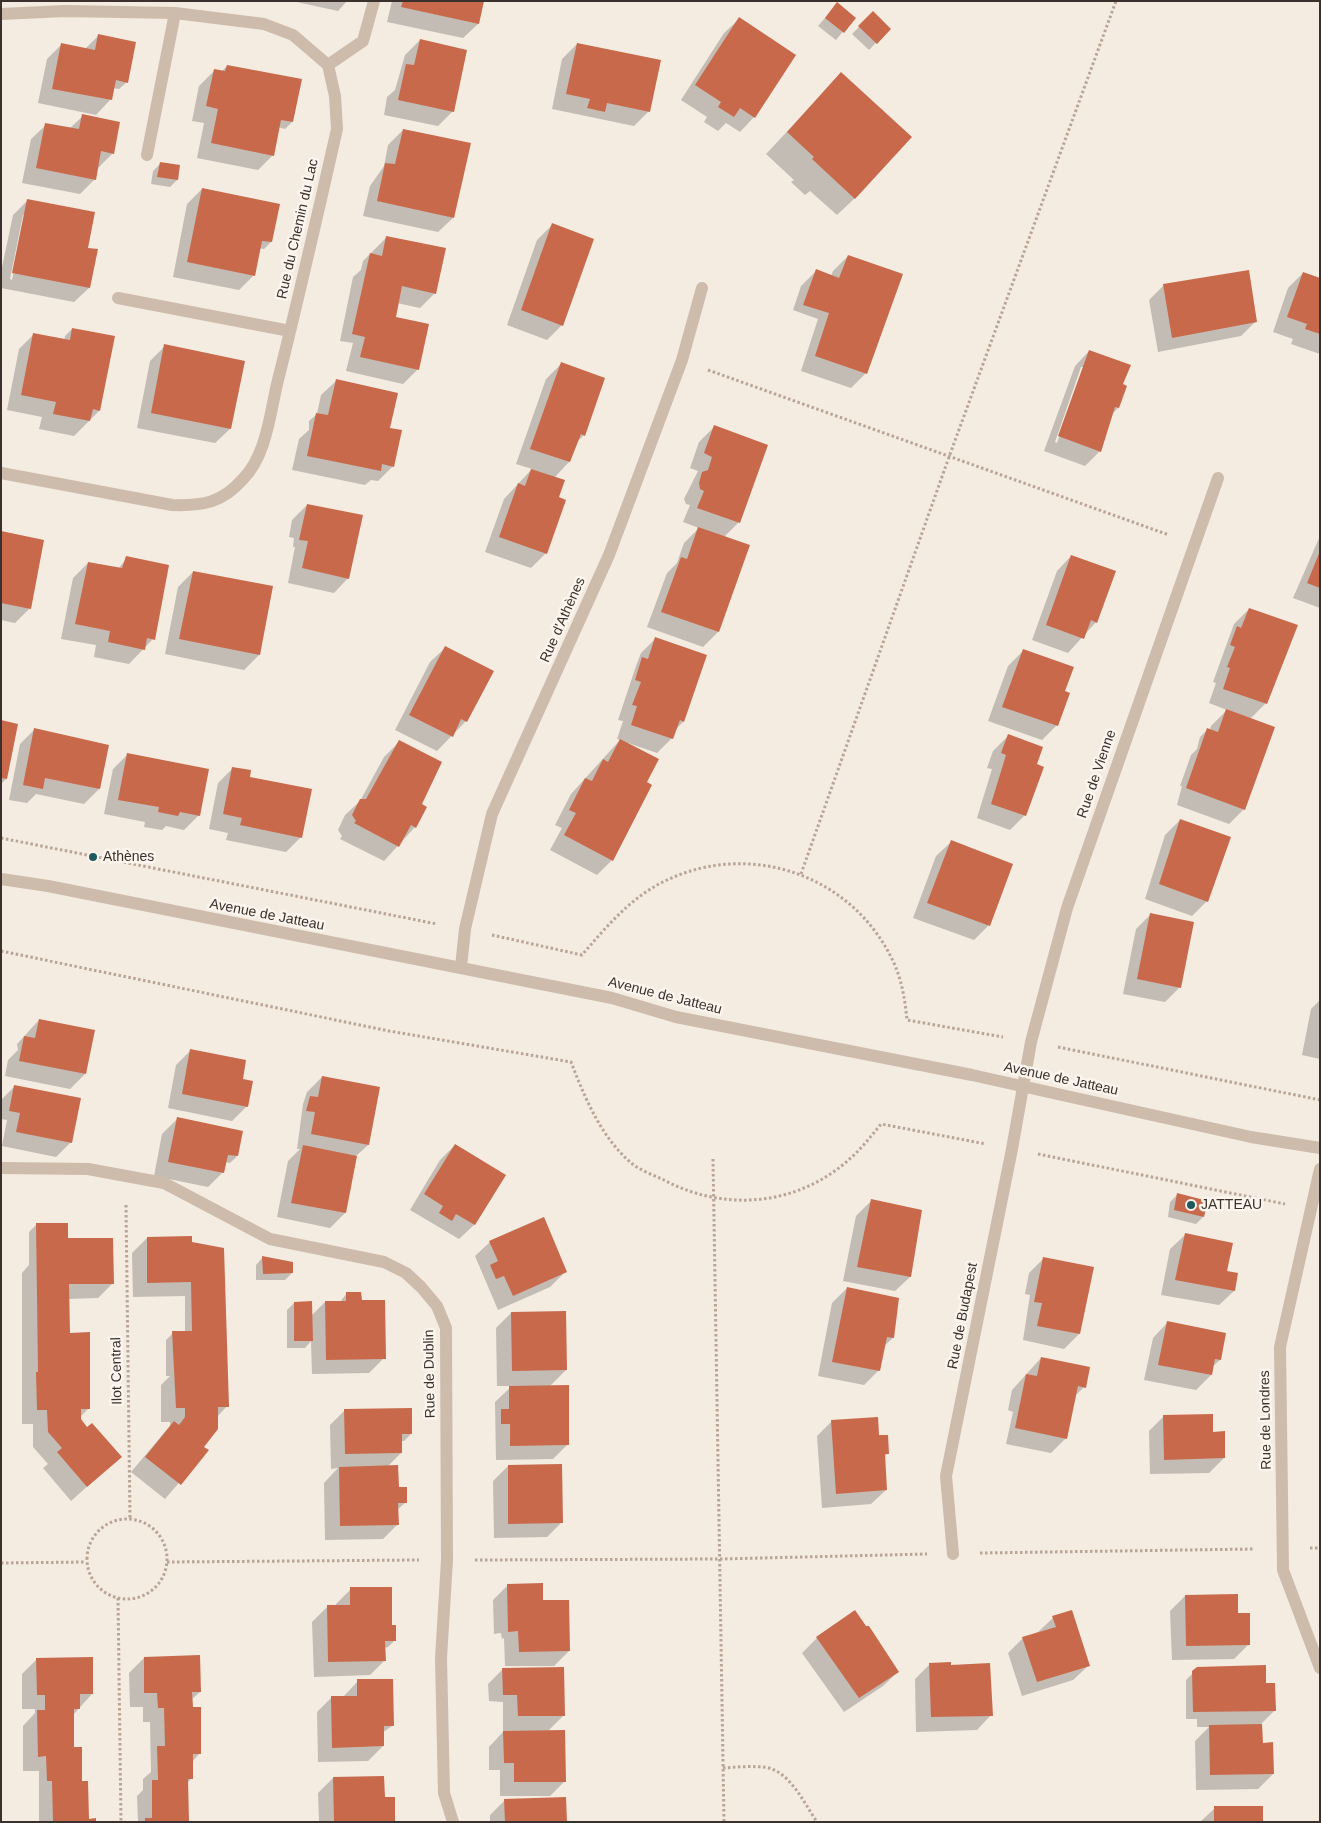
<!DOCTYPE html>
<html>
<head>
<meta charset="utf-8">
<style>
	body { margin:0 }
	#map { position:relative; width:1321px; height:1823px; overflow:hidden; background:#f4ebe1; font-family:Arial,sans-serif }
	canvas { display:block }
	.frame { position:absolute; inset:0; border:2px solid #3b302b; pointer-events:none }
</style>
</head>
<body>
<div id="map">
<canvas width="1321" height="1823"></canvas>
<div class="frame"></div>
</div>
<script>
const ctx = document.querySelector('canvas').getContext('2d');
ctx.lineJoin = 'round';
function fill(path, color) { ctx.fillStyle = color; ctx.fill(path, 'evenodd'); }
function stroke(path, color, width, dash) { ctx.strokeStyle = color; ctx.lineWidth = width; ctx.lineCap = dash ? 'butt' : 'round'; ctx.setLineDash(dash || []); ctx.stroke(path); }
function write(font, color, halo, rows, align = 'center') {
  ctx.font = font + ' Arial,sans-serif'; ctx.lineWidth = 5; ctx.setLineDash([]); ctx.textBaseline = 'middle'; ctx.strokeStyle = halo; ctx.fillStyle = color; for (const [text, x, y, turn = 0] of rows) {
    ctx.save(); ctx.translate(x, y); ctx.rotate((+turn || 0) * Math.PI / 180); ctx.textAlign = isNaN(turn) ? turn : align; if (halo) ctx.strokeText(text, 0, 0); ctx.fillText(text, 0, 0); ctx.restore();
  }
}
const shadow = new Path2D(`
	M292,1H347L338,11Z
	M392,1H482L478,24L463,38L387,22Z
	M837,4L854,18L836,40L818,26Z
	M873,13L889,29L869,50L852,34Z
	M739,19L754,117L740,132L726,123L718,131L704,122L707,117L681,100L724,33Z
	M98,36L127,82L119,89L113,88L110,100L96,115L38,103L47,59L62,44L85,49Z
	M420,40L453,111L438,126L384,115L387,97L395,90L405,55Z
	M577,44L649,111L634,126L552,109L562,59Z
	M227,66L292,122L285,129L278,127L273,155L258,170L197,158L204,123L192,121L199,86L214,71L221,72Z
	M841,74L855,198L837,215L810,191L805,195L791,182L794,180L766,154Z
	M83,116L113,153L98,168L95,179L80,194L22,183L31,139L46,125L69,129Z
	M403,130L453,218L438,232L363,216L370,186L384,166L388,145Z
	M160,164L177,180L170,187L151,184L153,171Z
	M202,189L271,242L264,249L259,248L254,275L239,290L173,277L187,204Z
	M28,200L87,248L89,288L74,302L1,288V272L13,215ZM23,215H25L12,280L10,279Z
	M552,225L562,325L547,340L507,325L537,240Z
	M387,237L435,293L420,308L397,303L394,318L418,369L403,384L346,371L353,343L340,341L353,277L361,270L363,261Z
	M848,256L866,373L851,388L801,371L818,319L793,310L801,286L816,271L831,276L833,271Z
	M1303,273L1320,279V354L1291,344L1293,339L1273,332L1288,288Z
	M1164,285L1256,321L1241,336L1158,352L1149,300Z
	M72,329L99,411L74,436L39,429L42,417L7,410L19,349L34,334L64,341L65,336Z
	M165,346L230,429L215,443L137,428L150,361Z
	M1089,351L1122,385L1118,408L1112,414L1100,451L1085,466L1044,451L1075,366ZM1081,367H1084L1057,443L1055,442Z
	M561,364L584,435L576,443L569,462L554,478L558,498L546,553L531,568L485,552L504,499L532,469L516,464L546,379Z
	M336,381L389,429L393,466L378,481L371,480L365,485L292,470L299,439L309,430V421L317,414L321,395Z
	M714,427L739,522L724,537L748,546L718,632L703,647L647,627L667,573L677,563L684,543L699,528L683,522L690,505L686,504L684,499L698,471L690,468L699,442Z
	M307,505L348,578L334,593L288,583L295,547H293L294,538L289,537L292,520Z
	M1,533L30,608L15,623L1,620Z
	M1320,536V608L1293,598Z
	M1071,556L1096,622L1068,653L1032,640L1057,571Z
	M127,558L153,639L129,664L94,657L96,645L61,639L73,578L88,563L118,569Z
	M193,572L259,655L244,670L165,654L178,587Z
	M1249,609L1266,703L1250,719L1244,809L1229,824L1177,805L1182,786H1180L1191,755L1197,749L1200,737L1207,730H1210L1211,726L1227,710L1209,703L1216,683L1213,682L1234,624Z
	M656,638L706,656L683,722L675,730L672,738L657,753L628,743L645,782L612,860L597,875L550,850L562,828L555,825L571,794L620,740L617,739L623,721L618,720L636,666L641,653Z
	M445,648L466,721L437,751L395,730L430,662Z
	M1023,651L1064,692L1057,725L1042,740L988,721L1008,666Z
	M1,722L17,725L6,779L1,784Z
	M35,729L99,789L84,804L36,794L27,803L9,800L20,744Z
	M1008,736L1036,765L1025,815L1010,830L977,818L992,769L987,768L993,751Z
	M399,742L420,805L415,827L384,861L340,839L342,836L338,830L345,815L360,801L384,757Z
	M128,754L199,815L184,830L166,826L162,830L144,827L145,822L104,814L113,769Z
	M233,768L248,778L301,837L286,852L226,840L228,833L209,829L218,783Z
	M1180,820L1207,901L1192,916L1145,899L1165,835Z
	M951,842L989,925L974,940L913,918L936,856Z
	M1151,914L1180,987L1165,1002L1123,994L1136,929Z
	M1320,1000V1059L1302,1055L1311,1009Z
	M39,1020L93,1031L85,1074L70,1089L5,1076L8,1060L18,1050L17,1044Z
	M191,1050L241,1080L247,1106L232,1121L168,1108L176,1065Z
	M322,1077L368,1145L356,1156L345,1213L330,1228L277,1217L288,1161L300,1149H297L303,1104L307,1092Z
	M15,1086L71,1142L56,1157L2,1146L7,1120L1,1119V1100Z
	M177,1119L237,1156L230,1163L225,1162L223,1172L208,1187L154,1176L162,1134Z
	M455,1145L504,1175L474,1225L459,1239L410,1210L440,1160Z
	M1177,1195L1203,1217L1196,1224L1168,1217L1170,1202Z
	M871,1201L910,1277L895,1291L843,1281L856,1216Z
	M36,1225L67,1241L113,1283L98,1298L68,1299L69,1334L88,1409L79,1418L87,1429L120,1457L71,1501L43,1468L48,1464L33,1447V1424H22V1273L29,1265V1232Z
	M1185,1235L1226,1272L1234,1291L1219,1305L1161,1295L1170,1249Z
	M147,1238L191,1243L227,1406L217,1417L202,1447L207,1450L165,1499L131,1472L170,1426V1422H161V1385L170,1376H166V1340L173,1333L185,1332V1296L133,1297L132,1253Z
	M490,1242L565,1272L550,1287L498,1310L475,1256Z
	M263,1257L292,1273L285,1280H256V1265Z
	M1044,1258L1092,1268L1079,1334L1064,1349L1023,1340L1030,1295L1025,1294L1029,1273Z
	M847,1288L898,1299L893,1338L884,1346L879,1370L864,1385L818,1376L832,1303Z
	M347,1293L360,1302L384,1358L369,1373L312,1374L311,1341L305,1348H287V1310L294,1303L311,1316L325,1302H340Z
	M511,1313L566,1370L549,1387L568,1444L553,1459L496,1460L495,1402L512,1386H497L496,1328Z
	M1167,1323L1225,1334L1220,1360L1212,1367L1211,1375L1196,1390L1144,1380L1153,1338Z
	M1041,1358L1084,1387L1074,1397L1066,1438L1051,1453L1006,1444L1013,1412L1008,1410L1012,1390Z
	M1320,1376V1395H1319V1377Z
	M345,1410L411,1434L404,1441H401V1453L387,1467L397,1490L406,1502L398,1509V1524L383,1539L325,1540L324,1483L338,1468L331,1469L330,1425Z
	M1164,1416L1212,1435L1224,1458L1209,1473L1150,1474L1149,1431Z
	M832,1421L878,1437L888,1453L884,1457L886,1490L871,1504L822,1508L817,1436Z
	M508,1466L562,1522L547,1537L494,1538L493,1481Z
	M508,1585L542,1602L569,1651L554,1666H505L504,1638L502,1639L501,1633L494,1634L493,1600Z
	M351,1589L391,1624L395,1640L388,1647L384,1648L385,1660L370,1675L314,1677L312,1622L327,1607L336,1606V1604Z
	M1185,1596L1237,1614L1249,1644L1234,1659L1172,1660L1170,1611Z
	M1053,1618L1088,1666L1073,1680L1022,1696L1008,1653L1023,1638L1038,1632Z
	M817,1638L898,1672L883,1686L844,1712L802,1653Z
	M144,1658L200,1692L191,1700L200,1753L192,1762V1778L186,1784L187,1822H138L137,1796L143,1790V1779L151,1772L150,1722H143V1707H130L129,1673Z
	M37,1659L92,1694L73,1715V1750L88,1820L95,1822H39V1771H23V1726L35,1713V1709H22V1674Z
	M930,1664L991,1715L977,1730L916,1732L915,1679Z
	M1198,1668L1265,1684L1274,1711L1261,1724V1744L1273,1774L1258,1789L1196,1790L1195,1741L1209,1727H1197V1719H1186V1680Z
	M503,1669L564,1715L547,1732L565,1781L550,1796H500V1770H489V1747L503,1732V1702L489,1701L488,1684Z
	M358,1681L392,1726L382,1733L383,1746L368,1761L318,1762L317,1712L332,1697H343Z
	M333,1778L383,1798L394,1822H319L318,1793Z
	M505,1800L565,1822H490V1815Z
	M1215,1808L1262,1822H1200Z`);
const building = new Path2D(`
	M403,1H484L479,24L401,7Z
	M837,2L856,18L844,33L825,18Z
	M873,11L891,29L877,44L858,26Z
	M739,17L796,55L755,118L740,108L734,117L718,107L721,102L695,85Z
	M98,34L136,42L128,83L116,80L112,100L52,89L61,43L95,50Z
	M420,39L467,50L454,112L398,100L406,64L414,65Z
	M577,43L661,60L650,112L607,103L605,112L587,108L590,99L566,94Z
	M227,65L302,79L293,122L281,120L274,156L211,143L218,109L206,106L214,69L225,71Z
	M841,72L912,137L855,199L812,159L814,157L787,132Z
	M82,114L120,122L114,154L101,151L96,180L36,168L45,123L79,129Z
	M403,129L471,143L454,218L377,201L385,163L395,164Z
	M160,162L180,165L178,180L157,177Z
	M202,188L280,204L272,242L262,241L255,276L187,262Z
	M27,199L95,212L88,248L98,249L90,288L12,273Z
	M552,223L594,239L563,326L521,310Z
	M386,236L446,248L436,294L402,286L396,317L429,324L419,370L360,357L365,337L352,334L370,253L382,256Z
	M848,255L903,274L867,374L815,356L829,313L803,305L816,269L839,278Z
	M1249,270L1257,322L1172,338L1163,284Z
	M1303,272L1320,278V334L1305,329L1307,324L1287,317Z
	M72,328L115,336L100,411L93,409L90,421L53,414L56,402L21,395L33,333L70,340Z
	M164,344L245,361L231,429L151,413Z
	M1089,350L1131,365L1123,384L1127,386L1119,408L1115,407L1101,452L1058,436Z
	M561,362L605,378L585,436L581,434L570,462L530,449Z
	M336,379L398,393L390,428L402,430L394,467L382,464L381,471L307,456L316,413L328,415Z
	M714,425L768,445L740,523L697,508L704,491L700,489L699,483L702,472L708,470L712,457L704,453Z
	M531,469L565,480L559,497L566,500L547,554L499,537L518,483L525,486Z
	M307,504L363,515L349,579L302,568L308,541L299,540Z
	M698,527L750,545L719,632L661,612L681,557L687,559Z
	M1,531L44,540L31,609L1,603Z
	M1320,551V588L1307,583Z
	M1071,555L1116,571L1097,623L1091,620L1084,639L1046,625Z
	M126,556L169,565L155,640L147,638L145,650L108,642L110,631L75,624L88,562L122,568Z
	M193,571L273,586L260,655L179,639Z
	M1249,608L1298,625L1267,704L1223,689L1230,668L1227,667L1235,647L1230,645L1237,626L1241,628Z
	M655,637L707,655L684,722L680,720L673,739L631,725L637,706L632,705L641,682L635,680L642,657L648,659Z
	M445,646L494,671L467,722L461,719L453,737L409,715Z
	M1023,649L1074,667L1065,691L1070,693L1058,726L1002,707Z
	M1226,709L1275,727L1245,810L1186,788L1207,728L1218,732Z
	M1,720L18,724L7,779L1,778Z
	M34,728L109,745L100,789L45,778L43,789L23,785Z
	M1008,734L1043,747L1037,764L1044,767L1026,816L991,804L1006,755L1001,753Z
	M620,739L659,759L647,782L652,785L613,861L564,835L576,813L569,810L585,778L592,781L603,759L608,762Z
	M399,740L442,762L422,804L427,807L416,828L411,825L399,847L354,823L356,821L352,815L360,799H366Z
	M127,753L209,769L200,816L180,812L178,816L158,812L159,807L118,800Z
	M232,767L251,770L250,777L312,789L302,838L240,825L242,818L223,814Z
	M1180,819L1231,837L1208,902L1159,884Z
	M951,840L1013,864L990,926L927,903Z
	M1150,913L1194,922L1181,988L1137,979Z
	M39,1019L95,1030L86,1074L19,1061L24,1036L35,1038Z
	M190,1049L246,1060L243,1079L253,1081L248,1107L182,1094Z
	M322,1076L380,1087L369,1145L311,1134L315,1112L306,1111L310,1096L318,1097Z
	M14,1085L81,1098L72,1143L16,1132L20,1113L9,1111Z
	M177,1117L243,1131L238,1156L228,1155L224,1173L168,1162Z
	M455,1144L506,1175L475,1225L456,1214L452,1221L439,1213L443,1206L424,1194Z
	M303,1145L357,1156L346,1213L291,1203Z
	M1177,1193L1208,1201L1204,1217L1174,1210Z
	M871,1199L922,1210L911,1277L857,1267Z
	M544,1217L567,1272L513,1296L504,1276L496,1279L490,1265L498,1261L489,1241Z
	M36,1223H68V1238H113L114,1284H69L70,1333L90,1332V1409H81V1419L87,1427L92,1423L122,1457L87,1487L57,1452L62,1448L48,1432L47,1410H37L36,1372H38Z
	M1185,1233L1233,1243L1227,1271L1238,1273L1235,1291L1175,1280Z
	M192,1236V1242L224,1248L229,1407H218V1429L204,1447L209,1450L181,1485L145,1457L174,1421L179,1425L185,1417V1408H176L172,1331H192L191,1282L147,1283V1237Z
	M262,1256L293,1262V1273L263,1274Z
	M1043,1257L1094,1267L1080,1334L1037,1326L1042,1303L1034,1302Z
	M847,1287L899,1298L894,1338L887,1337L880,1371L832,1362Z
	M346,1292H361L362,1300H385L386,1359L326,1360L325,1301H346Z
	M312,1301L313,1341H294V1302Z
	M566,1311L567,1370L512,1371L511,1312Z
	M1167,1321L1226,1333L1221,1360L1215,1359L1212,1375L1158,1365Z
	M1041,1357L1090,1367L1086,1388L1078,1386L1067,1439L1015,1428L1026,1374L1037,1376Z
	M569,1385V1445L510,1446V1424H501V1409H509V1386Z
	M412,1408V1434H402V1453L345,1454L344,1409Z
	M1213,1414V1432L1225,1431V1458L1164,1460L1163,1415Z
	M878,1417L879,1435H888L889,1454H885L887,1490L836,1494L831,1420Z
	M562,1464L563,1523L508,1524V1465Z
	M398,1465L399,1487H407V1503H398L399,1525L340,1526L339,1467Z
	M543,1583V1600H569L570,1651L519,1652L518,1631L508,1632L507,1584Z
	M350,1587H392V1625H396V1641H385L386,1661L328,1662L327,1605H350Z
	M1238,1594V1613H1250V1645L1186,1646L1185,1595Z
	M855,1610L866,1626H869L899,1672L859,1698L816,1637Z
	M1072,1610L1090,1666L1037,1682L1022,1637L1056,1627L1052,1616Z
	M200,1655L201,1692H192L193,1707H201V1754H193V1779H188L189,1822H145V1818H152V1780H158L157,1746H165L164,1708H158L157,1693H144V1657Z
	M93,1657V1694H80V1709H74V1747H82V1781H88L89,1819L96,1818V1822H53L52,1781H47L46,1756L38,1757L37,1710H45V1695H37L36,1658Z
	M951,1662V1665L990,1663L993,1716L931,1717L929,1663Z
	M1266,1665V1683H1275L1276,1711L1193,1712L1192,1671L1197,1667Z
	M564,1667L565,1716H518L517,1695H503L502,1668Z
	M357,1679H393L394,1726H384V1746L332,1748L331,1696H357Z
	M1262,1724L1263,1743L1273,1742L1274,1774L1210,1775L1209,1725Z
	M565,1730L566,1782H514V1763H504L503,1731Z
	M384,1776L385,1797H395V1822H334L333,1777Z
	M566,1797L567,1822H505L504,1799Z
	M1214,1806H1263V1822H1214Z`);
const path = new Path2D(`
	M708,370L1169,535
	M1,838L437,924
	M801,874L949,457L1116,1
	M492,935L582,955C607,926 632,896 667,880C752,840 853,876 893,961C902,980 905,1000 907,1020L1003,1037
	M1,951L389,1031L571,1062C585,1098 600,1135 630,1162C639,1170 653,1175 664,1180C728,1214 804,1205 856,1153C865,1144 873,1134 881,1124L986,1144
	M1058,1047L1320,1100
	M1038,1154L1285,1204
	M713,1159L724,1822
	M126,1205L130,1519
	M87 1559a40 40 0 1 1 80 0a40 40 0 1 1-80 0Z
	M1310,1548H1320
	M980,1553L1254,1549
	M475,1560L720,1559L927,1554
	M167,1562L419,1560
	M1,1563L86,1562
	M118,1598L121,1822
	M723,1768C736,1767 750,1766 763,1767C789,1769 804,1803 817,1822`);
const minor = new Path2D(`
	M1,14L65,11L175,13L264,24L293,35L328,65L335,96L337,129C318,213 299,297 278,380C270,412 267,455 243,479C222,503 203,506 172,505L1,473
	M328,65L363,41L374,1
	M147,155L175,13
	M118,298L290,331
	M1,879L48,886L612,998L676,1017L972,1075L1251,1137L1320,1148
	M461,967L465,929L492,814L609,555L682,360L702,288
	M1,1168L88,1169L164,1183L270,1239L384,1262L406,1273L421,1287L437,1306L446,1328L447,1560L441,1658L444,1793L453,1822
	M1320,1169L1280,1347L1283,1570L1320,1668
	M953,1554L946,1476L1012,1149L1031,1042L1067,908L1218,478`);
const markers = [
	[93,857,5,"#1f5a5e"],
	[1191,1205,5,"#1f5a5e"]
];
const streetNames = [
	["Rue du Chemin du Lac",298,229,-77],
	["Rue d'Athènes",563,620,-66],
	["Rue de Vienne",1097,774,-71],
	["Avenue de Jatteau",267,915,11],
	["Avenue de Jatteau",665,996,14],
	["Avenue de Jatteau",1061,1079,12],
	["Rue de Budapest",963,1316,-79],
	["Ilot Central",117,1371,-91],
	["Rue de Dublin",430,1374,-91],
	["Rue de Londres",1266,1420,-91]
];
const poiNames = [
	["Athènes",103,857],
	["JATTEAU",1201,1205]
];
fill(shadow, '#0003');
fill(building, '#c8694b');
stroke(path, '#b9a596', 3, [2.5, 2.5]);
stroke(minor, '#cdbbac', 12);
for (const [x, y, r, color] of markers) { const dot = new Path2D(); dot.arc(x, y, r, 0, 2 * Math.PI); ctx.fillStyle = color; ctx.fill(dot); stroke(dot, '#fbf5ee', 2); }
write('14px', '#3b302b', '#fbf5ee', streetNames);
write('14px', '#3b302b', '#fbf5ee', poiNames, 'left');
</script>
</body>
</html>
